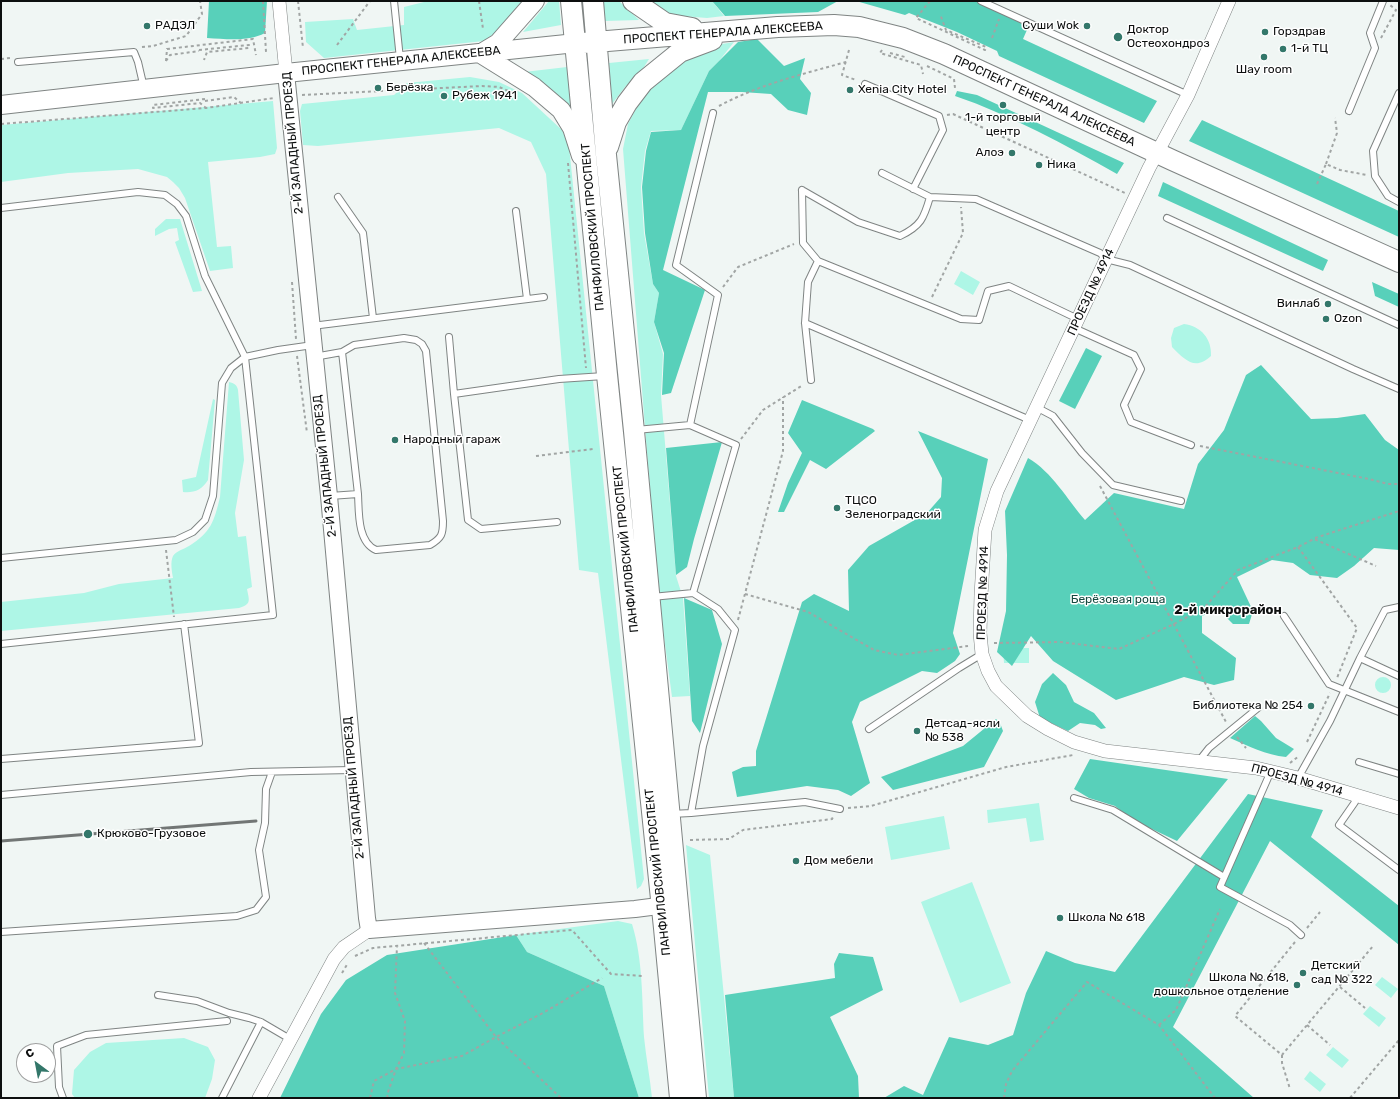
<!DOCTYPE html>
<html>
<head>
<meta charset="utf-8">
<style>
	body { margin:0 }
	#map { position:relative; width:1400px; height:1099px; overflow:hidden; background:#f0f6f4; font-family:Rubik,sans-serif }
	canvas { display:block }
	.frame { position:absolute; inset:0; border:2px solid #0d0f0f; pointer-events:none }
	.north { position:absolute; left:16px; top:1043px; width:40px; height:40px; box-sizing:border-box; background:#fff; border:1px solid #9e9f9f; border-radius:50%; rotate:328deg; font-size:11px; font-weight:700; line-height:16px; text-align:center; color:#0d0f0f }
	.north::after { content:''; display:block; margin:auto; width:14px; height:18px; background:#33776a; clip-path:polygon(50% 0,100% 100%,50% 72%,0 100%) }
</style>
</head>
<body>
<div id="map">
<canvas width="1400" height="1099"></canvas>
<div class="frame"></div>
<div class="north">С</div>
</div>
<script>
const ctx = document.querySelector('canvas').getContext('2d');
ctx.lineJoin = 'round';
function fill(path, color) { ctx.fillStyle = color; ctx.fill(path, 'evenodd'); }
function stroke(path, color, width, dash) { ctx.strokeStyle = color; ctx.lineWidth = width; ctx.lineCap = dash ? 'butt' : 'round'; ctx.setLineDash(dash || []); ctx.stroke(path); }
function write(font, color, halo, rows, align = 'center') {
  ctx.font = font + ' Rubik,sans-serif'; ctx.lineWidth = 3; ctx.setLineDash([]); ctx.textBaseline = 'middle'; ctx.strokeStyle = halo; ctx.fillStyle = color; for (const [text, x, y, turn = 0] of rows) {
    ctx.save(); ctx.translate(x, y); ctx.rotate((+turn || 0) * Math.PI / 180); ctx.textAlign = isNaN(turn) ? turn : align; if (halo) ctx.strokeText(text, 0, 0); ctx.fillText(text, 0, 0); ctx.restore();
  }
}
const green = new Path2D(`
	M428,1H524L503,27L484,41L324,58L306,42L305,22L353,19L357,30L404,25V7Z
	M549,1H559L561,25L523,32Z
	M600,1H619L639,20L605,21L602,15Z
	M647,1H712L724,16L707,18L669,15Z
	M734,42L719,61L709,71L681,130L651,131L645,151L641,187L644,233L653,284L659,293L654,322L663,354L661,395L676,576L683,598L690,696L672,697L658,592L623,149L628,124L639,103L665,69L692,49Z
	M649,59L644,67L625,87L612,104L609,63Z
	M567,67L571,108L524,72Z
	M470,77L499,82L522,93L562,130L569,146L644,879L641,886L637,889L598,573L579,570L546,174L531,142L499,128L318,146L303,145L300,111L302,104L394,95L407,83Z
	M273,101L277,148L275,154L260,157L208,162L217,247L231,246L233,268L210,271L185,198L179,188L173,182L167,177L138,169L68,173L1,182V125Z
	M166,219H180L202,291L193,292L175,242L179,240L177,228L169,229L155,236V229Z
	M961,271L980,282L973,295L954,284Z
	M1184,324C1201,326 1212,339 1211,356C1195,371 1185,360 1172,347L1171,338L1174,328Z
	M229,382C234,383 237,385 238,390L244,460L235,513L238,537L246,536L252,587L247,589C249,600 252,604 239,608L1,631V602L84,593L119,584L173,578C172,572 170,562 173,556C176,551 184,549 189,546C211,532 214,522 220,497Z
	M213,399L215,400L208,480C202,490 194,493 183,492L182,480L196,477Z
	M1003,648H1029V663H1004Z
	M1375 685a8 8 0 1 1 16 0a8 8 0 1 1-16 0Z
	M1039,803L1044,840L1030,842L1026,818L988,823L987,810Z
	M944,816L950,849L891,860L885,827Z
	M686,845L710,855L734,1098H709Z
	M972,882L1011,983L960,1003L921,902Z
	M618,921L632,924C643,959 642,1000 644,1037C646,1057 650,1078 652,1098H639L604,986L527,952L516,935Z
	M1382,977L1398,989L1391,998L1375,985Z
	M1370,1006L1386,1018L1379,1027L1363,1014Z
	M184,1038L208,1047L215,1060L212,1079L205,1098H75L72,1094L74,1070L90,1052L106,1043Z
	M1333,1047L1349,1060L1342,1068L1326,1055Z
	M1310,1071L1326,1084L1320,1092L1304,1079Z`);
const forest = new Path2D(`
	M209,1H267L265,33C248,42 226,39 207,38Z
	M712,1H838L818,12L725,16Z
	M856,1H981L1030,23L1023,39L1157,101L1144,123L999,56L997,51L957,32L909,13L905,15Z
	M757,39L784,66L805,58L800,79L811,93L807,115L788,110L771,94L742,92H708L663,270L705,290L671,393L662,395L664,353L654,322L659,293L653,284L645,233L642,187L646,151L651,132L681,130L709,71L738,42Z
	M957,91L977,95L1124,163L1117,174C1065,145 1011,115 955,96Z
	M1202,120L1399,211V237L1189,141Z
	M1163,182L1328,260L1323,271L1158,196Z
	M1372,282L1399,294V307L1375,296Z
	M1086,348L1102,356L1075,409L1059,401Z
	M1261,365L1311,419L1337,418L1365,414L1385,440L1399,450V550L1374,548L1354,566L1337,578L1310,575L1293,563L1272,560L1237,577L1253,611L1249,624H1233L1218,609L1202,616V633L1236,658L1234,680L1214,685L1184,677L1116,700L1053,661L1031,636L1012,666L997,652L1006,611L1007,555L1005,511L1028,458C1052,472 1067,499 1085,520L1114,493L1184,509L1198,464L1224,430L1246,375Z
	M802,400L873,429L875,431L826,469L810,460L784,512H778L788,483L802,453L788,433Z
	M918,431L988,459L953,633L960,654L955,661L937,673L922,671L860,702L852,722L870,783L851,796L838,790L807,786L737,797L732,772L743,767L756,766V751L802,602L814,594L849,611L848,570L869,546L927,513L941,497L942,478Z
	M722,442L694,539L687,567L676,575L666,448Z
	M684,598L712,610L722,644L700,733L692,721Z
	M1053,673L1066,685L1074,702L1094,713L1106,728L1101,729L1095,725L1080,723L1068,731L1040,718L1035,702L1042,684Z
	M1255,716L1261,721L1276,738L1294,749L1286,757C1266,755 1248,746 1230,738Z
	M996,719L1000,723L1003,731L984,767L893,790L881,777L963,746Z
	M1090,759L1228,779L1177,841L1133,820L1115,806L1089,798L1074,789Z
	M1248,794L1323,810L1311,837L1399,906V945L1270,841L1173,1027L1254,1098H884L904,1086L923,1095L949,1037L988,1045L1013,1035L1026,993L1046,951L1075,963L1115,972Z
	M516,935L527,952L604,986L639,1098H280L321,1014L346,980L387,955Z
	M839,953L873,957L883,990L830,1017L858,1076L859,1098H734L725,995L835,978L834,964Z`);
const path = new Path2D(`
	M263,1L266,52
	M298,1L303,48
	M479,1L483,29
	M930,1L916,18L985,50L986,47L946,30L940,14
	M992,38L999,19
	M1381,38L1396,10L1390,5
	M337,45L370,1
	M142,47L153,46L186,36L202,14L200,1
	M199,50L249,45V48L207,52L204,60
	M849,50L842,75L856,80
	M882,50L880,53L921,65L923,74
	M890,53L905,57
	M1,59L10,58
	M166,61L167,49L253,39L256,55
	M166,61L170,55L199,51
	M927,66L954,79L955,88
	M302,95L482,86L499,87L513,93
	M205,99L153,105V108L200,103L206,108
	M205,101L234,97L242,104
	M719,106C758,85 803,74 846,62
	M947,115L953,114L1125,193
	M1,124L206,108L274,98
	M568,163L586,368
	M1326,164L1337,133L1335,118
	M1317,184L1326,164L1340,170L1367,175
	M292,282L296,339
	M723,287L738,267L794,244
	M932,297L963,233L961,207
	M297,356L307,433
	M741,439L763,410L803,385
	M1200,446L1369,479L1388,484H1399
	M536,456L593,449
	M1100,486L1226,722
	M1315,538L1399,511
	M1298,547L1357,628L1337,678
	M166,550L174,617
	M745,594L808,612L874,650L898,655L968,646
	M738,620L783,451V397
	M994,643L1060,642L1119,649L1174,624L1204,608L1238,570L1298,547L1314,539L1376,566
	M1237,737L1246,748
	M1307,742L1330,693
	M1290,763L1299,756
	M848,808L871,806L1006,767L1073,755
	M690,840L729,839L743,830L832,819L833,817
	M1307,928L1320,912
	M1295,942L1235,1016L1282,1055L1373,946
	M424,943L496,1037L561,1098
	M355,956L373,948L572,930L611,974L643,976
	M342,973L348,963
	M1340,987L1365,1008
	M1159,1025L1176,1010L1220,909
	M1307,1025L1330,1045
	M1282,1055V1063L1290,1089
	M370,1098L374,1081L396,1069L462,1056L496,1037L543,1013L602,978
	M388,1098L387,1095L396,1069L404,1053L405,1021L395,993L397,946
	M1004,1098L1006,1084L1012,1071L1087,982L1159,1025L1215,1098
	M1350,1098L1399,1040`);
const service = new Path2D(`
	M394,1L400,59
	M981,1L1188,95
	M18,62L134,52L138,62L144,88
	M865,84L939,116L943,130L913,189
	M1399,93L1373,151L1375,176L1388,196L1399,202
	M1349,111L1375,48L1370,33L1383,1
	M882,173L930,197L976,199L1100,253L1106,259L1130,265L1353,369L1399,389
	M802,190L803,243L818,261L961,319L979,320L988,291L1009,286L1078,319
	M802,190L858,222L900,236C921,226 924,218 930,197
	M338,197L363,233L373,318
	M1,208L138,192L165,195L177,204L186,216L205,276L245,357L273,615L1,644
	M516,211L527,299
	M1167,218L1399,325
	M805,323L1030,420
	M312,326L544,297
	M1074,328L1134,355L1141,369L1124,405L1131,422L1191,445
	M449,337L454,394L559,379L604,376
	M342,352L358,494
	M314,357L342,352L354,345L404,338L416,340L422,344L426,351L443,521C443,534 442,538 430,545L376,550C357,542 359,511 358,494L330,496
	M811,380L805,323L808,282L818,261
	M454,394L468,520L481,529L557,522
	M1036,407L1053,416L1082,453L1113,485L1181,501
	M636,430L690,425L718,295L676,265L713,113
	M1,558L176,540L193,532L205,520L213,496L222,383L231,368L245,357L278,350L313,345
	M652,597L693,593L736,445L690,425
	M1284,616L1329,684L1399,712
	M1360,658L1399,676
	M869,729L959,668L982,654
	M1,759L199,743L184,624
	M1198,762L1209,748L1258,708
	M1359,762L1399,774
	M1271,771L1220,887L1290,925L1301,935
	M1298,778L1330,721L1360,658L1385,610L1399,607
	M1,795L251,772L352,770
	M1353,795L1355,802L1339,825L1399,870
	M1074,798L1113,810L1224,877
	M691,813L805,802L840,809
	M671,814L691,813L703,746L735,630L718,609L693,593
	M1,932L237,916L256,910L266,897L259,850L265,823L266,789L272,772
	M158,995L197,1001L229,1013L249,1018L261,1022L290,1039
	M63,1098L59,1087L57,1046L86,1035L227,1021
	M222,1098L261,1022`);
const minor = new Path2D(`
	M279,1L286,73
	M1229,1L1188,95L1149,168L997,491L985,530L981,595L980,633L982,654L988,671L996,686L1027,716L1048,729L1074,742L1105,751L1256,768L1298,778L1399,808
	M259,1098L334,959L344,947L369,930`);
const tertiary = new Path2D(`
	M286,73L329,496L367,918L369,930L635,909L674,904`);
const secondary = new Path2D(`
	M483,52L498,43L535,1
	M481,54L534,87L561,110L572,128L581,156
	M1,105L286,73L576,43`);
const primary = new Path2D(`
	M571,1L607,375L664,928L680,1098
	M593,1L606,155L634,431L696,1098
	M633,1L665,23L692,28
	M583,43L778,27L834,25L859,27L903,38L944,54L1172,160L1399,262
	M608,147L616,122L627,103L643,82L680,52L712,40`);
const rail = new Path2D(`
	M1,841L256,821`);
const markers = [
	[147,26,4,"#33776a"],
	[1087,26,4,"#33776a"],
	[1265,32,4,"#33776a"],
	[1118,37,5,"#33776a"],
	[1283,49,4,"#33776a"],
	[1264,57,4,"#33776a"],
	[378,88,4,"#33776a"],
	[850,90,4,"#33776a"],
	[444,96,4,"#33776a"],
	[1003,105,4,"#33776a"],
	[1012,153,4,"#33776a"],
	[1039,165,4,"#33776a"],
	[1328,304,4,"#33776a"],
	[1326,319,4,"#33776a"],
	[395,440,4,"#33776a"],
	[837,508,4,"#33776a"],
	[1311,706,4,"#33776a"],
	[917,731,4,"#33776a"],
	[88,834,5,"#33776a"],
	[796,861,4,"#33776a"],
	[1060,918,4,"#33776a"],
	[1303,973,4,"#33776a"],
	[1297,985,4,"#33776a"]
];
const poiNames = [
	["РАДЭЛ",155,26],
	["Суши Wok",1079,26,"right"],
	["Доктор",1127,30],
	["Остеохондроз",1127,44],
	["Горздрав",1273,32],
	["1-й ТЦ",1291,49],
	["Шау room",1264,70,"center"],
	["Берёзка",386,88],
	["Xenia City Hotel",858,90],
	["Рубеж 1941",452,96],
	["1-й торговый",1003,118,"center"],
	["центр",1003,132,"center"],
	["Алоэ",1004,153,"right"],
	["Ника",1047,165],
	["Винлаб",1320,304,"right"],
	["Ozon",1334,319],
	["Народный гараж",403,440],
	["ТЦСО",845,501],
	["Зеленоградский",845,515],
	["Библиотека № 254",1303,706,"right"],
	["Детсад-ясли",925,724],
	["№ 538",925,738],
	["Крюково-Грузовое",97,834],
	["Дом мебели",804,861],
	["Школа № 618",1068,918],
	["Детский",1311,966],
	["сад № 322",1311,980],
	["Школа № 618,",1289,978,"right"],
	["дошкольное отделение",1289,992,"right"]
];
const streetNames = [
	["ПРОСПЕКТ ГЕНЕРАЛА АЛЕКСЕЕВА",723,33,-4],
	["ПРОСПЕКТ ГЕНЕРАЛА АЛЕКСЕЕВА",401,61,-6],
	["ПРОСПЕКТ ГЕНЕРАЛА АЛЕКСЕЕВА",1044,101,25],
	["2-Й ЗАПАДНЫЙ ПРОЕЗД",293,143,-95],
	["ПАНФИЛОВСКИЙ ПРОСПЕКТ",593,227,-95],
	["ПРОЕЗД № 4914",1091,292,-65],
	["2-Й ЗАПАДНЫЙ ПРОЕЗД",325,466,-96],
	["ПАНФИЛОВСКИЙ ПРОСПЕКТ",626,549,-96],
	["ПРОЕЗД № 4914",983,593,-88],
	["ПРОЕЗД № 4914",1297,780,15],
	["2-Й ЗАПАДНЫЙ ПРОЕЗД",354,788,-95],
	["ПАНФИЛОВСКИЙ ПРОСПЕКТ",658,872,-96]
];
const parkNames = [
	["Берёзовая роща",1118,600]
];
const neighbourhoodNames = [
	["2-й микрорайон",1228,610]
];
fill(green, '#aef6e6');
fill(forest, '#58d0ba');
stroke(service, '#7f8483', 8);
stroke(minor, '#7f8483', 14);
stroke(tertiary, '#7f8483', 18);
stroke(secondary, '#7f8483', 20);
stroke(primary, '#7f8483', 22);
stroke(path, '#a1a5a4', 2, [3, 3]);
stroke(service, '#fff', 6);
stroke(minor, '#fff', 13);
stroke(tertiary, '#fff', 16);
stroke(secondary, '#fff', 18);
stroke(primary, '#fff', 20);
stroke(rail, '#727675', 3);
for (const [x, y, r, color] of markers) { const dot = new Path2D(); dot.arc(x, y, r, 0, 2 * Math.PI); ctx.fillStyle = color; ctx.fill(dot); stroke(dot, '#fff', 1.5); }
write('12px', '#0d0f0f', '#fff', poiNames, 'left');
write('12px', '#0d0f0f', '#fff', streetNames);
write('12px', '#154a40', '#fff', parkNames);
write('bold 13px', '#0d0f0f', '#fff', neighbourhoodNames);
</script>
</body>
</html>
